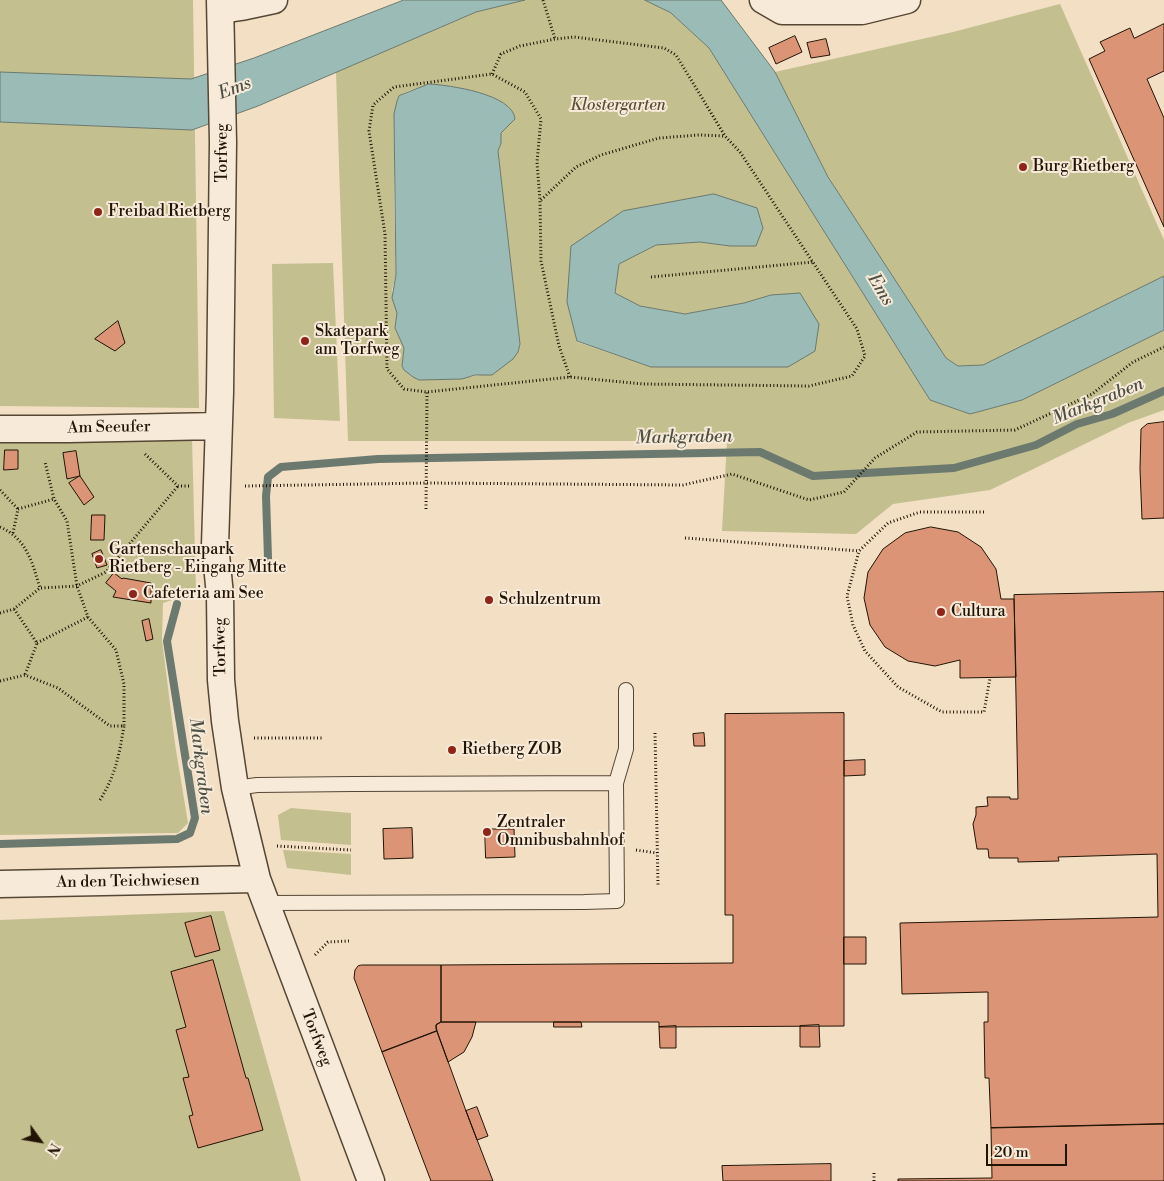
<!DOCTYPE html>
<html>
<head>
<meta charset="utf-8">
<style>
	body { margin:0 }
	#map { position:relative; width:1164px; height:1181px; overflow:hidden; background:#f2dfc4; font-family:"Libre Bodoni",serif }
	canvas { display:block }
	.north { position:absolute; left:15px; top:1116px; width:50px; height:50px; -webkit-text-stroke:4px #f7ead9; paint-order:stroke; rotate:122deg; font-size:14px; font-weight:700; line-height:20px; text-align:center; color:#221405 }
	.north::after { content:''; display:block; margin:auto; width:18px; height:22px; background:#221405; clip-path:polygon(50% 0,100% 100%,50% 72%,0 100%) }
	.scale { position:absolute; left:986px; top:1144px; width:81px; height:22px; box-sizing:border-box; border:2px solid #221405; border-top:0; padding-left:6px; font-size:15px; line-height:18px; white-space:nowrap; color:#221405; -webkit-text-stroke:4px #f7ead9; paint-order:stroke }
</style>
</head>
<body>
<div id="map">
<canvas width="1164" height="1181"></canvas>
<div class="north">N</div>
<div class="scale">20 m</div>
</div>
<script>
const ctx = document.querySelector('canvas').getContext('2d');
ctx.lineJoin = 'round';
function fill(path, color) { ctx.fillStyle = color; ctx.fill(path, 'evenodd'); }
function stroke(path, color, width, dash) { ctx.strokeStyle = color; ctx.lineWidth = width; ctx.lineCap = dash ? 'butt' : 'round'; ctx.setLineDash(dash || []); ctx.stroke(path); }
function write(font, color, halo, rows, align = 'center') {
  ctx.font = font + ' "Libre Bodoni",serif'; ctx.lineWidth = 4; ctx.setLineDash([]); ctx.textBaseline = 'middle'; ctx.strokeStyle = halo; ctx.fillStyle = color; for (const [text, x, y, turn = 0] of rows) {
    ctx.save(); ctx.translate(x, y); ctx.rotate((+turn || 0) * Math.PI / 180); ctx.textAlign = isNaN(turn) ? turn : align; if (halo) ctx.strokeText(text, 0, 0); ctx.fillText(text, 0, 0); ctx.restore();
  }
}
const green = new Path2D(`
	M0,0H193L199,408L0,406Z
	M525,0H645L671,13L709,48L930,400L970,414L1022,400L1164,330V410L1128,423L990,490L893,504L856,534L722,531L727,441H348L336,72L476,12ZM438,85L447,87L505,128L501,133V143L498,151L520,344L518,352L487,374L469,377L402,362L404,348L395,328L397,313L392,290L396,275C396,252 390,106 399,97C406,89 428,86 438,85ZM623,211L730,246L700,242L656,245L619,264L615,293L640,306L685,314L744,303L771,295L651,367L577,342Z
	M1060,4L1164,240V276L983,365L958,366L946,358L828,177L775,72L953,32Z
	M333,263L340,421L274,418L272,264Z
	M192,438L196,592L163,603L162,640L175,744L188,823L178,833L0,835V441Z
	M291,808L351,813V845L281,840L278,815Z
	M283,850L351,854V875L287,868Z
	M224,911L301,1181H0V920Z`);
const water = new Path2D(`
	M404,0H525L476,12L258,106L192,130L0,122V72L191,79L254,58Z
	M645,0H721L775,72L828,177L946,358L958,366L983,365L1164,276V330L1022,400L970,414L930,400L709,48L671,13Z
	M429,84C449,85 513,94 515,119L501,133V143L498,151L520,344L518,352L513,359L492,375H475L462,379L419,380L413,377L404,370L402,366L404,348L395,328L397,313L392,298L396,275L394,114L397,101L399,96Z
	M714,194L757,208L763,228L756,246H730L700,242L656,245L619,264L615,293L640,306L685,314L744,303L771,295L800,293L819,324L815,351L788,367H651L577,341L567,302L571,246L623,211Z`);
const stream = new Path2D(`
	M268,558L266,496L268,477L281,467L378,459L760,452L813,476L954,468L1036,445L1077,424L1112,414L1164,391
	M0,844L177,839L190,833L195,818L167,641L177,604`);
const building = new Path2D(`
	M1164,24V71L1147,79L1164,118V227L1089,59L1105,51L1100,42L1130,28L1134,38Z
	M795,36L802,52L776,64L769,48Z
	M826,39L830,55L811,58L807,43Z
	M118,321L125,343L115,351L95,339Z
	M1164,422V518L1142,519L1140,469L1141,429L1147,424Z
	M5,450H18V469L4,470Z
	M76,451L80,476L67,479L63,453Z
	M80,476L94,497L84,505L69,483Z
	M92,515H105L104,540H91Z
	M931,527L958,532L981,547L996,569L1001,599H1014L1016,677L960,678V660L935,666L908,661L885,647L870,625L864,598L868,572L883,549L905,533Z
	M101,550L107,565L97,568L92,554Z
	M114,573L122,579L123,578L151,583V603L113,597L116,591L106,583Z
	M1164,592V1124L991,1128L989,1078H985L984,1022H988V992L902,994L900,923L1158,917L1157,854L1058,857L1059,861L1018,862V858H989L988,849H977L973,824L976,815V807L988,806L987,797H1010V799H1018L1014,595Z
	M149,619L153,639L146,641L142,621Z
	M844,713V1026L659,1027V1022H441V965L733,963V915H725V714Z
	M704,733L705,746H694L693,734Z
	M865,760V775L844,776V761Z
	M412,828L413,858L384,859L383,829Z
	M485,829H514L515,857L486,858Z
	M211,916L220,950L195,957L185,923Z
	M844,937H866V964H844Z
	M213,960L246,1078H248L263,1130L198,1148L189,1116L193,1115L183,1078L189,1077L176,1030L186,1027L171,972Z
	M362,965H441V1022L436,1025L437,1031L382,1052L354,978L355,970L358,966Z
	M441,1022H476L472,1037L464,1052L448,1062L436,1029V1025Z
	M554,1022H581L582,1027H554Z
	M819,1025L820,1047H800V1026Z
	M676,1026V1048H660L659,1027Z
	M437,1031L466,1111L493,1181H431L382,1052Z
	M477,1107L488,1136L477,1140L466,1111Z
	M1164,1124V1181H898V1179L992,1178L991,1128Z
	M831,1164V1181H723L722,1166Z`);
const path = new Path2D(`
	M543,0L555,39
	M492,74L501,54L520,46L555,39L574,37L664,48L676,55L725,136L740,152L857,329L865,356L852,376L809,386L643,384L570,377L427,392L404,389L387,369L385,234L369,131L373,105L394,87L492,74L525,92L541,119L537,162L540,201L541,261L559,346L570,377
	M541,200L576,167L601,155L659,138L699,135L725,136
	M651,277L813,262
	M145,454L178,486H191
	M245,486L427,483L683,485L732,474L809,500L844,492L875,458L917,432L1015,430L1092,394L1133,362L1164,347
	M0,490L18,509
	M426,509L427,392
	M984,512H920L888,523L859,551L847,596L853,625L865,651L898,687L942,712H984L990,678
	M0,527C27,539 32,562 40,588
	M13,533L18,509L54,499
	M685,538L859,551
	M14,609L37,643L25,675
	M0,613L14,609L40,588L77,586L106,572L178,486
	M37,643L88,617
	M0,681L25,675L58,688L110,726H124V684L116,650L88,617L77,586L67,521L54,499L45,462
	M655,733L658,885
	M254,738H324
	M100,800C116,774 119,755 124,726
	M277,846L351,850
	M636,850L657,853
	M315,955L328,942L349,941
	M874,1173V1181`);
const service = new Path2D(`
	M235,788L257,785L353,784L616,783
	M264,903L584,902L617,901L616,783L626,749V690`);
const minor = new Path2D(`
	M220,0L223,142L220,392L215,545L220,595L221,680L225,721L235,788L257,879L371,1181
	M763,0L782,11H862L907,0
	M221,10L241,7L274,0
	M0,429H69L218,426
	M0,884L257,879`);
const markers = [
	[1023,167,5,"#8f2418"],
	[98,212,5,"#8f2418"],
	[305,341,5,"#8f2418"],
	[99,559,5,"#8f2418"],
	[133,594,5,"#8f2418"],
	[489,600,5,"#8f2418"],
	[941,612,5,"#8f2418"],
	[452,750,5,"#8f2418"],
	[487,832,5,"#8f2418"]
];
const parkNames = [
	["Klostergarten",618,106]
];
const streetNames = [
	["Torfweg",223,153,-90],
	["Am Seeufer",109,428,-1],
	["Torfweg",221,647,-91],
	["An den Teichwiesen",128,882,-1],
	["Torfweg",316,1038,69]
];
const poiNames = [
	["Burg Rietberg",1033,167],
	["Freibad Rietberg",108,212],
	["Skatepark",315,332],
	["am Torfweg",315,350],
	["Gartenschaupark",109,550],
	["Rietberg - Eingang Mitte",109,568],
	["Cafeteria am See",143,594],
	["Schulzentrum",499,600],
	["Cultura",951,612],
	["Rietberg ZOB",462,750],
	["Zentraler",497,823],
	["Omnibusbahnhof",497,841]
];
const waterNames = [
	["Ems",235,89,-21],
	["Ems",880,290,59],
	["Markgraben",1098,402,-22],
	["Markgraben",684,438,-1],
	["Markgraben",200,766,83]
];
fill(green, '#c3bf8f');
fill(water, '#9bbcb6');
stroke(water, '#6b796f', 1);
stroke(stream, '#6b796f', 8);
fill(building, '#db9576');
stroke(building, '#221405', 1);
stroke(service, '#564735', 16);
stroke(minor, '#564735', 29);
stroke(path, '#221405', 3, [1, 2.5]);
stroke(service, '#f7ead9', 14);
stroke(minor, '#f7ead9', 26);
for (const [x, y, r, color] of markers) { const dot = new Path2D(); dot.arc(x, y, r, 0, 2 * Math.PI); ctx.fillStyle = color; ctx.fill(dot); stroke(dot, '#f7ead9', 2); }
write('italic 16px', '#5a5035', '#f7ead9', parkNames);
write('16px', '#221405', '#f7ead9', streetNames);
write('16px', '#221405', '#f7ead9', poiNames, 'left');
write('italic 18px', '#4c4f43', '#f7ead9', waterNames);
</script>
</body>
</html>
